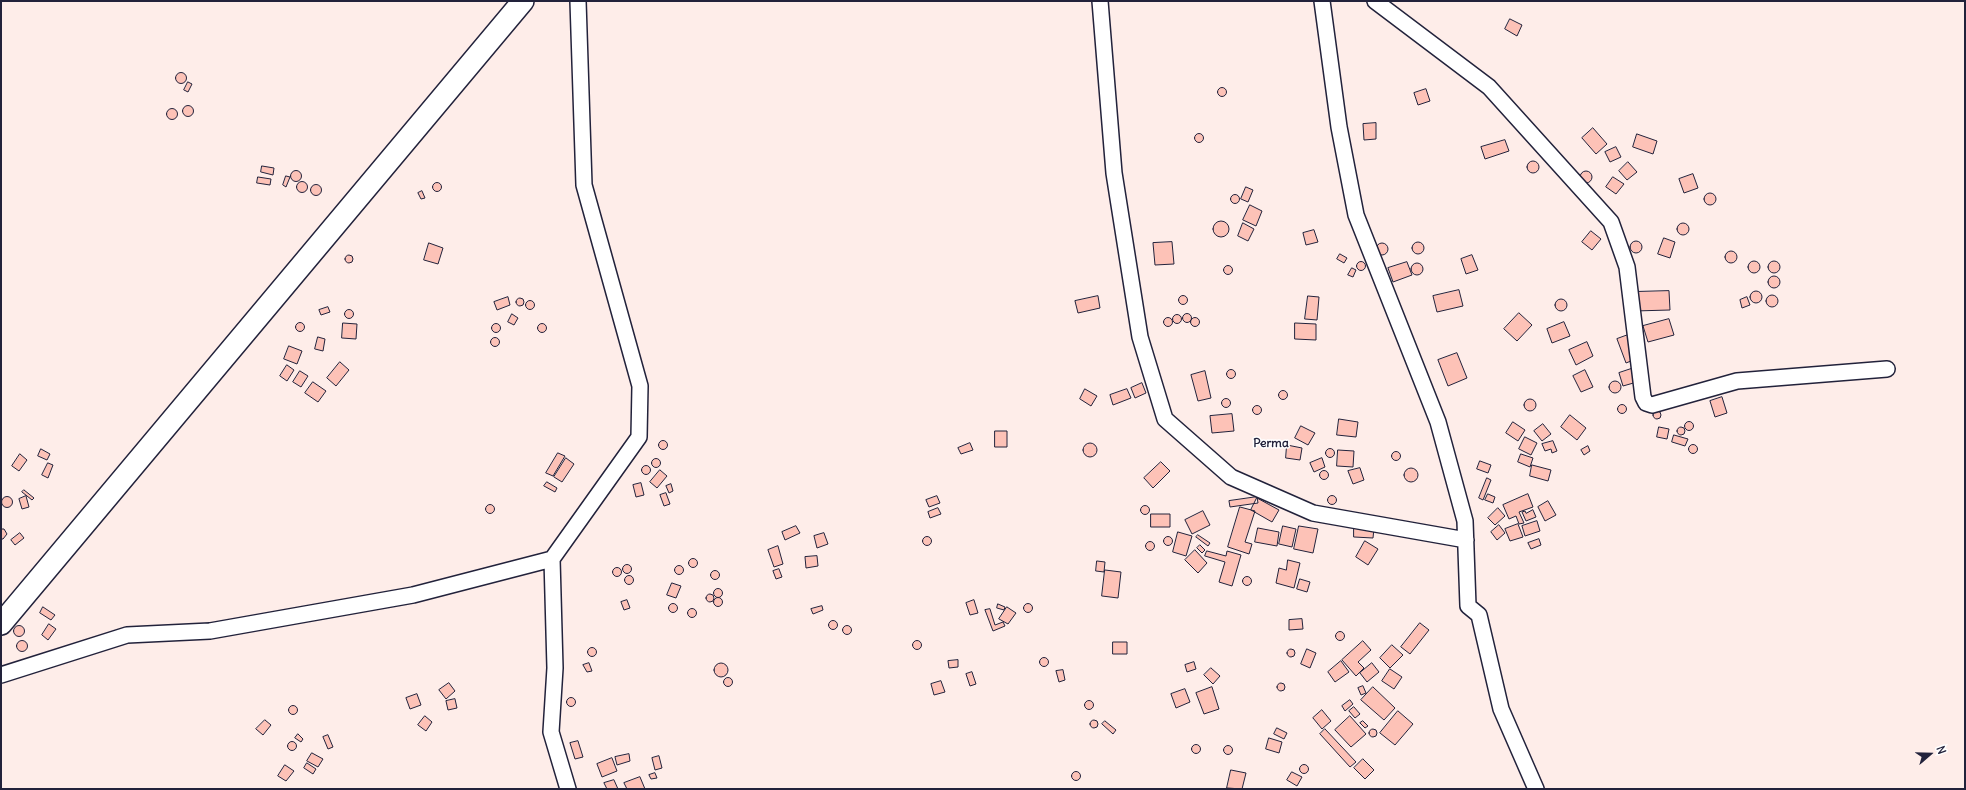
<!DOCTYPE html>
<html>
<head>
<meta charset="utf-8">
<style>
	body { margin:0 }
	#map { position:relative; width:1966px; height:790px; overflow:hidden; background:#feede9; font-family:Delius,sans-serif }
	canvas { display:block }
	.frame { position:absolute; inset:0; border:2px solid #22223b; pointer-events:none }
	.north { position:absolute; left:1910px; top:734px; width:40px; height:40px; -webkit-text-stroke:3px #fff; paint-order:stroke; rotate:70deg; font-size:11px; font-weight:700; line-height:16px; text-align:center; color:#22223b }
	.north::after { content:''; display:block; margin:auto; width:14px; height:18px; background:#22223b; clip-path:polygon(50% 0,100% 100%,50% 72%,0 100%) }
</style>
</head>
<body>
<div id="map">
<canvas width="1966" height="790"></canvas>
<div class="frame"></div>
<div class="north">N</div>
</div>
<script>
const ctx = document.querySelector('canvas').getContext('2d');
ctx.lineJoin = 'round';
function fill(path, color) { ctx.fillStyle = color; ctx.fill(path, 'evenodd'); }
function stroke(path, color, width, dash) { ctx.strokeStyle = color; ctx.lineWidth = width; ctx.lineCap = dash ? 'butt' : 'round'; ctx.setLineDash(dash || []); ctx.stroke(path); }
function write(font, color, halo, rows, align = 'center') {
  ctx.font = font + ' Delius,sans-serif'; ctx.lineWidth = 3; ctx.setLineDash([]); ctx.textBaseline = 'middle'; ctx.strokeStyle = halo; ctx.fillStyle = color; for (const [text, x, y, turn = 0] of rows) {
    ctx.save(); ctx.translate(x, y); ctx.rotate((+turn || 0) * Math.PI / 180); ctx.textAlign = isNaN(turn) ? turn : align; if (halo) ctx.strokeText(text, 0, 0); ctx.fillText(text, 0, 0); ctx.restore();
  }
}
const building = new Path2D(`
	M1510,19L1522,25L1517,36L1505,29Z
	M175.5 78a5.5 5.5 0 1 1 11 0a5.5 5.5 0 1 1-11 0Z
	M188,82L192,84L188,92L184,90Z
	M1217.5 92a4.5 4.5 0 1 1 9 0a4.5 4.5 0 1 1-9 0Z
	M1426,89L1430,101L1418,105L1414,93Z
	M182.5 111a5.5 5.5 0 1 1 11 0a5.5 5.5 0 1 1-11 0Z
	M166.5 114a5.5 5.5 0 1 1 11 0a5.5 5.5 0 1 1-11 0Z
	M1376,123V139L1364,140L1363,124Z
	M1593,128L1607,144L1596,154L1582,138Z
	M1194.5 138a4.5 4.5 0 1 1 9 0a4.5 4.5 0 1 1-9 0Z
	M1637,134L1657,141L1653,154L1633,147Z
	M1505,140L1509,151L1485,159L1481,147Z
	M1616,147L1621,157L1610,162L1605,152Z
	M1527 167a6 6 0 1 1 12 0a6 6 0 1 1-12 0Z
	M1628,162L1637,172L1627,180L1619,171Z
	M262,166L274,168L273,175L261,172Z
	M290.5 176a5.5 5.5 0 1 1 11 0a5.5 5.5 0 1 1-11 0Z
	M1580 177a6 6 0 1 1 12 0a6 6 0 1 1-12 0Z
	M1693,174L1698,188L1684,193L1679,179Z
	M286,176L290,177L286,187L283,185Z
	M258,177L271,179L270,185L257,183Z
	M1613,177L1624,184L1616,194L1606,187Z
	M296.5 187a5.5 5.5 0 1 1 11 0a5.5 5.5 0 1 1-11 0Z
	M432.5 187a4.5 4.5 0 1 1 9 0a4.5 4.5 0 1 1-9 0Z
	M310.5 190a5.5 5.5 0 1 1 11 0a5.5 5.5 0 1 1-11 0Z
	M1246,187L1253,190L1248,202L1241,199Z
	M422,191L425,198L421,199L418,193Z
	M1704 199a6 6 0 1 1 12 0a6 6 0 1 1-12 0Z
	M1230.5 199a4.5 4.5 0 1 1 9 0a4.5 4.5 0 1 1-9 0Z
	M1250,205L1262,211L1256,226L1243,220Z
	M1213 229a8 8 0 1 1 16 0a8 8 0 1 1-16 0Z
	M1677 229a6 6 0 1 1 12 0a6 6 0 1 1-12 0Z
	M1243,223L1254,229L1248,241L1238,236Z
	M1314,230L1318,242L1306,245L1303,233Z
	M1591,231L1601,239L1592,250L1582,242Z
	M1664,238L1675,242L1670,258L1658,254Z
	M1630 247a6 6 0 1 1 12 0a6 6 0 1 1-12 0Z
	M1412 248a6 6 0 1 1 12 0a6 6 0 1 1-12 0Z
	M1172,242L1174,264L1155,265L1153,243Z
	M1376 249a6 6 0 1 1 12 0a6 6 0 1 1-12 0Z
	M429,243L443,248L438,264L424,260Z
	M1725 257a6 6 0 1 1 12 0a6 6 0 1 1-12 0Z
	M1340,254L1347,258L1344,263L1337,259Z
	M345 259a4 4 0 1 1 8 0a4 4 0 1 1-8 0Z
	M1472,255L1478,270L1466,274L1461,259Z
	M1748 267a6 6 0 1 1 12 0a6 6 0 1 1-12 0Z
	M1768 267a6 6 0 1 1 12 0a6 6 0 1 1-12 0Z
	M1356.5 266a4.5 4.5 0 1 1 9 0a4.5 4.5 0 1 1-9 0Z
	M1407,262L1412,275L1393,282L1388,268Z
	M1411 269a6 6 0 1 1 12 0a6 6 0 1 1-12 0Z
	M1223.5 270a4.5 4.5 0 1 1 9 0a4.5 4.5 0 1 1-9 0Z
	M1352,268L1356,270L1353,277L1348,275Z
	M1768 282a6 6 0 1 1 12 0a6 6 0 1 1-12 0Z
	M1459,290L1463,306L1437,312L1433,296Z
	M1750 297a6 6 0 1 1 12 0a6 6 0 1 1-12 0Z
	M1669,291L1670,310L1634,311L1633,292Z
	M1766 301a6 6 0 1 1 12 0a6 6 0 1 1-12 0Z
	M1178.5 300a4.5 4.5 0 1 1 9 0a4.5 4.5 0 1 1-9 0Z
	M1098,296L1100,308L1078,313L1075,301Z
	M1308,296L1319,297L1317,320L1305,319Z
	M508,297L510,305L497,310L494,302Z
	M1747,297L1750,305L1742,308L1740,300Z
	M516 302a4 4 0 1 1 8 0a4 4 0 1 1-8 0Z
	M1555 305a6 6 0 1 1 12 0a6 6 0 1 1-12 0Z
	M525.5 305a4.5 4.5 0 1 1 9 0a4.5 4.5 0 1 1-9 0Z
	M328,307L330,312L321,315L319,310Z
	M344.5 314a4.5 4.5 0 1 1 9 0a4.5 4.5 0 1 1-9 0Z
	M1519,313L1532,325L1517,341L1504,329Z
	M1182.5 318a4.5 4.5 0 1 1 9 0a4.5 4.5 0 1 1-9 0Z
	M512,314L518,318L514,325L508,322Z
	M1172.5 319a4.5 4.5 0 1 1 9 0a4.5 4.5 0 1 1-9 0Z
	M1163.5 322a4.5 4.5 0 1 1 9 0a4.5 4.5 0 1 1-9 0Z
	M1190.5 322a4.5 4.5 0 1 1 9 0a4.5 4.5 0 1 1-9 0Z
	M1669,319L1674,335L1648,342L1643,326Z
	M1564,322L1570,336L1552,343L1547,329Z
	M295.5 327a4.5 4.5 0 1 1 9 0a4.5 4.5 0 1 1-9 0Z
	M343,323L357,324L356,339L342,338Z
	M1295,323L1316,324V340L1295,339Z
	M491.5 328a4.5 4.5 0 1 1 9 0a4.5 4.5 0 1 1-9 0Z
	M537.5 328a4.5 4.5 0 1 1 9 0a4.5 4.5 0 1 1-9 0Z
	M1628,335L1636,359L1626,363L1617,339Z
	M318,337L325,339L323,351L315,349Z
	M490.5 342a4.5 4.5 0 1 1 9 0a4.5 4.5 0 1 1-9 0Z
	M1587,342L1593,356L1576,365L1569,350Z
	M289,346L302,351L297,364L284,359Z
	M1457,353L1467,378L1448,386L1438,360Z
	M340,362L349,370L336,386L327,378Z
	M287,365L294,370L287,381L280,376Z
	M1634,368L1637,382L1623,386L1619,373Z
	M1226.5 374a4.5 4.5 0 1 1 9 0a4.5 4.5 0 1 1-9 0Z
	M1585,370L1593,387L1581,392L1573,376Z
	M300,371L308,376L301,387L293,382Z
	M1205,371L1211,398L1198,401L1191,375Z
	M1609 387a6 6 0 1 1 12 0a6 6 0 1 1-12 0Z
	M313,382L326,391L318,402L305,393Z
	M1142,383L1146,393L1135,398L1131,388Z
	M1085,389L1097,396L1091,406L1080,399Z
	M1127,389L1131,398L1113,405L1110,395Z
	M1278.5 395a4.5 4.5 0 1 1 9 0a4.5 4.5 0 1 1-9 0Z
	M1722,397L1727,413L1715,417L1710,401Z
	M1524 405a6 6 0 1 1 12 0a6 6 0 1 1-12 0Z
	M1221.5 403a4.5 4.5 0 1 1 9 0a4.5 4.5 0 1 1-9 0Z
	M1617.5 409a4.5 4.5 0 1 1 9 0a4.5 4.5 0 1 1-9 0Z
	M1252.5 410a4.5 4.5 0 1 1 9 0a4.5 4.5 0 1 1-9 0Z
	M1653 415a4 4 0 1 1 8 0a4 4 0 1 1-8 0Z
	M1232,414L1234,431L1212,433L1210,416Z
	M1570,415L1586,428L1577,440L1561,427Z
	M1339,419L1358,422L1356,437L1337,435Z
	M1684.5 426a4.5 4.5 0 1 1 9 0a4.5 4.5 0 1 1-9 0Z
	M1513,422L1525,430L1518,441L1506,433Z
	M1543,424L1551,434L1542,441L1534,431Z
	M1301,426L1315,433L1308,445L1295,438Z
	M1677 431a4 4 0 1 1 8 0a4 4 0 1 1-8 0Z
	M1659,427L1669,429L1667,439L1657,437Z
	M995,431H1007V447H995Z
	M1674,435L1688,439L1685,446L1672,442Z
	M1525,437L1537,443L1531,455L1519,449Z
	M658.5 445a4.5 4.5 0 1 1 9 0a4.5 4.5 0 1 1-9 0Z
	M1553,441L1557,451L1552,453L1551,449L1545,451L1542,444Z
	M970,443L973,450L961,454L958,448Z
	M1083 450a7 7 0 1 1 14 0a7 7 0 1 1-14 0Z
	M1688.5 449a4.5 4.5 0 1 1 9 0a4.5 4.5 0 1 1-9 0Z
	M1287,445L1302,448L1300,460L1286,458Z
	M1588,446L1590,451L1584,455L1581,450Z
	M1325.5 453a4.5 4.5 0 1 1 9 0a4.5 4.5 0 1 1-9 0Z
	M41,449L50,454L47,460L38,456Z
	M1338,450L1354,451L1353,467L1337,466Z
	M1391.5 456a4.5 4.5 0 1 1 9 0a4.5 4.5 0 1 1-9 0Z
	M558,453L565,456L553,476L546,473Z
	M20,454L27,460L19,471L12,466Z
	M1521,454L1533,458L1530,467L1518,462Z
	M566,458L574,464L562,482L554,477Z
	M1322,458L1325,467L1314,472L1310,463Z
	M651.5 463a4.5 4.5 0 1 1 9 0a4.5 4.5 0 1 1-9 0Z
	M1480,461L1491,465L1488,473L1477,469Z
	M1161,462L1170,471L1153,488L1144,478Z
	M48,463L53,465L48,478L42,475Z
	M1532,465L1551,470L1548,481L1530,476Z
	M641.5 470a4.5 4.5 0 1 1 9 0a4.5 4.5 0 1 1-9 0Z
	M1404 475a7 7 0 1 1 14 0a7 7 0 1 1-14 0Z
	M1360,468L1364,480L1353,484L1348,471Z
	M660,470L667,476L657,488L650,482Z
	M1319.5 475a4.5 4.5 0 1 1 9 0a4.5 4.5 0 1 1-9 0Z
	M1487,478L1491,480L1483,500L1479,498Z
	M547,482L557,488L555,492L544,486Z
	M641,483L644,495L636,497L633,485Z
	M671,484L673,491L669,493L666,486Z
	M24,490L34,498L32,500L22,492Z
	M666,493L670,504L664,506L660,495Z
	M1488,494L1495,497L1493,503L1485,500Z
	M1528,494L1533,507L1519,512L1524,523L1519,524L1516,516L1509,519L1503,505Z
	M1327.5 500a4.5 4.5 0 1 1 9 0a4.5 4.5 0 1 1-9 0Z
	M26,496L29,507L22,509L19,499Z
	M937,496L940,503L929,507L926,500Z
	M1.5 502a5.5 5.5 0 1 1 11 0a5.5 5.5 0 1 1-11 0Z
	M1257,497L1258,503L1230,507L1229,501Z
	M1257,498L1279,510L1272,522L1251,510Z
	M1548,501L1556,515L1545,521L1538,507Z
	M485.5 509a4.5 4.5 0 1 1 9 0a4.5 4.5 0 1 1-9 0Z
	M1140.5 510a4.5 4.5 0 1 1 9 0a4.5 4.5 0 1 1-9 0Z
	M1240,507L1255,511L1245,542L1252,544L1249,554L1228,547Z
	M938,508L941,514L930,518L928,512Z
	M1498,508L1505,516L1495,525L1488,518Z
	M1533,510L1536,517L1526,521L1522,512L1525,511L1526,513Z
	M1203,511L1210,525L1192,534L1185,520Z
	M1151,514H1170V527H1151Z
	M1537,521L1540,531L1525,536L1522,526Z
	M1518,524L1523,537L1510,541L1505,529Z
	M1499,525L1505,533L1497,540L1491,532Z
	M796,526L800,533L785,540L782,532Z
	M1283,526L1296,529L1292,547L1279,544Z
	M1299,526L1318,529L1313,553L1294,549Z
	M1354,527L1374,528L1373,538L1354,537Z
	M1258,528L1279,532L1277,546L1255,542Z
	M1,529H4L7,534L3,539H1Z
	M1178,532L1192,536L1186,556L1173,552Z
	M20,533L24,538L15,545L11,540Z
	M824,533L828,544L817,548L814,536Z
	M1198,535L1210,543L1208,546L1196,537Z
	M1163.5 541a4.5 4.5 0 1 1 9 0a4.5 4.5 0 1 1-9 0Z
	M922.5 541a4.5 4.5 0 1 1 9 0a4.5 4.5 0 1 1-9 0Z
	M1539,539L1541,545L1531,549L1528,543Z
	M1365,541L1378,549L1368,565L1356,557Z
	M1145.5 546a4.5 4.5 0 1 1 9 0a4.5 4.5 0 1 1-9 0Z
	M1200,545L1205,550L1202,553L1197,548Z
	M778,546L783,564L774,567L768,550Z
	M1195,550L1207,563L1198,573L1185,560Z
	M1207,551L1226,556L1227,551L1241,555L1232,586L1219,582L1225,562L1205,556Z
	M817,556L818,566L806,568L805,557Z
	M688.5 563a4.5 4.5 0 1 1 9 0a4.5 4.5 0 1 1-9 0Z
	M1288,560L1300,563L1294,588L1276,583L1279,568L1286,570Z
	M1097,561L1105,562L1104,572L1096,571Z
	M622.5 569a4.5 4.5 0 1 1 9 0a4.5 4.5 0 1 1-9 0Z
	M674.5 570a4.5 4.5 0 1 1 9 0a4.5 4.5 0 1 1-9 0Z
	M612.5 572a4.5 4.5 0 1 1 9 0a4.5 4.5 0 1 1-9 0Z
	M779,569L782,577L776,579L773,571Z
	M1105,570L1121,572L1118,598L1102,596Z
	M710.5 575a4.5 4.5 0 1 1 9 0a4.5 4.5 0 1 1-9 0Z
	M624.5 580a4.5 4.5 0 1 1 9 0a4.5 4.5 0 1 1-9 0Z
	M1242.5 581a4.5 4.5 0 1 1 9 0a4.5 4.5 0 1 1-9 0Z
	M1300,579L1310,582L1307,592L1297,589Z
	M672,583L681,586L676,598L667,595Z
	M713.5 593a4.5 4.5 0 1 1 9 0a4.5 4.5 0 1 1-9 0Z
	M706 598a4 4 0 1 1 8 0a4 4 0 1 1-8 0Z
	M713.5 602a4.5 4.5 0 1 1 9 0a4.5 4.5 0 1 1-9 0Z
	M627,600L630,608L624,610L621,602Z
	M974,600L978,613L970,615L966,603Z
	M668.5 608a4.5 4.5 0 1 1 9 0a4.5 4.5 0 1 1-9 0Z
	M1023.5 608a4.5 4.5 0 1 1 9 0a4.5 4.5 0 1 1-9 0Z
	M998,604L1005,607L1004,610L997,608Z
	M822,606L823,610L813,614L811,609Z
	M43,607L55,615L51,620L40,613Z
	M1007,607L1016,613L1008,624L999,619Z
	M687.5 613a4.5 4.5 0 1 1 9 0a4.5 4.5 0 1 1-9 0Z
	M990,609L995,625L1003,622L1005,626L993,631L985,610Z
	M1302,619L1303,629L1289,630V620Z
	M828.5 625a4.5 4.5 0 1 1 9 0a4.5 4.5 0 1 1-9 0Z
	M1420,623L1429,630L1410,654L1401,647Z
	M49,624L56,629L48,640L42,635Z
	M842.5 630a4.5 4.5 0 1 1 9 0a4.5 4.5 0 1 1-9 0Z
	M13.5 631a5.5 5.5 0 1 1 11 0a5.5 5.5 0 1 1-11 0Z
	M1335.5 636a4.5 4.5 0 1 1 9 0a4.5 4.5 0 1 1-9 0Z
	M16.5 646a5.5 5.5 0 1 1 11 0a5.5 5.5 0 1 1-11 0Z
	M912.5 645a4.5 4.5 0 1 1 9 0a4.5 4.5 0 1 1-9 0Z
	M1363,641L1371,650L1358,662L1364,668L1356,676L1342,660Z
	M1113,642H1127V654H1113Z
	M1392,645L1403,655L1390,668L1380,658Z
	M587.5 652a4.5 4.5 0 1 1 9 0a4.5 4.5 0 1 1-9 0Z
	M1287 653a4 4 0 1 1 8 0a4 4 0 1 1-8 0Z
	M1307,649L1316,653L1310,668L1301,664Z
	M1039.5 662a4.5 4.5 0 1 1 9 0a4.5 4.5 0 1 1-9 0Z
	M958,660V667L949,668L948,661Z
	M1341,661L1349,672L1335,682L1328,672Z
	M1194,662L1196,669L1187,672L1185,665Z
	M589,663L592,671L587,672L583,665Z
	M1372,663L1379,672L1367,682L1360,673Z
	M714 670a7 7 0 1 1 14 0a7 7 0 1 1-14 0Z
	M1211,668L1220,676L1213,684L1204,675Z
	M1390,669L1402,677L1394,689L1382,681Z
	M1063,670L1065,680L1059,682L1056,671Z
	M972,672L976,684L970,686L966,674Z
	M723.5 682a4.5 4.5 0 1 1 9 0a4.5 4.5 0 1 1-9 0Z
	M941,681L945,692L934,695L931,684Z
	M1277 687a4 4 0 1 1 8 0a4 4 0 1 1-8 0Z
	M449,683L455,691L446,699L439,690Z
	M1363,686L1366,693L1361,695L1358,688Z
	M1212,687L1219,709L1204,714L1196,693Z
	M1373,687L1395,708L1384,720L1361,700Z
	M1185,689L1190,702L1176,708L1171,694Z
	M417,694L421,705L410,709L406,698Z
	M566.5 702a4.5 4.5 0 1 1 9 0a4.5 4.5 0 1 1-9 0Z
	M455,699L457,708L448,710L446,701Z
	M1350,700L1353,704L1345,711L1342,706Z
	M1084.5 705a4.5 4.5 0 1 1 9 0a4.5 4.5 0 1 1-9 0Z
	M288.5 710a4.5 4.5 0 1 1 9 0a4.5 4.5 0 1 1-9 0Z
	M1354,707L1360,714L1355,718L1349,711Z
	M1322,710L1331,721L1322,729L1313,718Z
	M1398,711L1413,724L1395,745L1380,733Z
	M425,716L432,722L426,731L418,725Z
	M1350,716L1366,734L1351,747L1335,730Z
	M1090 724a4 4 0 1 1 8 0a4 4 0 1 1-8 0Z
	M265,720L271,725L263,735L256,729Z
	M1105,721L1116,730L1113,734L1102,724Z
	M1363,721L1368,726L1365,728L1360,723Z
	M1277,728L1287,733L1284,739L1274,734Z
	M1369 733a4 4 0 1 1 8 0a4 4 0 1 1-8 0Z
	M1325,729L1356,762L1350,767L1320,734Z
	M298,734L303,739L301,742L295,738Z
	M328,735L333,747L328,749L323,737Z
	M1269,738L1282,742L1279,753L1266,749Z
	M578,741L583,757L575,759L570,743Z
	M287.5 746a4.5 4.5 0 1 1 9 0a4.5 4.5 0 1 1-9 0Z
	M1191.5 749a4.5 4.5 0 1 1 9 0a4.5 4.5 0 1 1-9 0Z
	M1223.5 750a4.5 4.5 0 1 1 9 0a4.5 4.5 0 1 1-9 0Z
	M312,753L323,759L318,767L307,761Z
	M629,754L630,761L617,765L615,757Z
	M659,756L662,768L655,770L652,758Z
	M612,758L617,771L602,777L597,764Z
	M1363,759L1374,770L1365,779L1354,768Z
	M307,763L316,769L313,774L304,768Z
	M1299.5 769a4.5 4.5 0 1 1 9 0a4.5 4.5 0 1 1-9 0Z
	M285,765L294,771L286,781L278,776Z
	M1231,770L1246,773L1242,789L1227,788Z
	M1071.5 776a4.5 4.5 0 1 1 9 0a4.5 4.5 0 1 1-9 0Z
	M1292,772L1302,777L1297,786L1287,780Z
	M655,773L657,778L651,779L649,775Z
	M640,777L645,789H627L624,783Z
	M614,780L618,789H607L604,783Z`);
const street = new Path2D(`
	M1100,1L1114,173L1140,337L1165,419L1231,477L1313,513L1466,540
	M1322,1L1339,127L1356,215L1438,422L1465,521L1468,606L1479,615L1501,709L1536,789
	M1375,1L1489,87L1611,222L1627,267L1643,397L1646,403L1652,405L1737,381L1887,369
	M552,559L555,668L551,732L568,789
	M1,675L127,635L210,631L413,595L552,559L639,437L640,386L584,185L578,1`);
const secondary = new Path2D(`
	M1,624L523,1`);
const quarterNames = [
	["Perma",1271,444]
];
fill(building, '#fdc2b7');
stroke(building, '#22223b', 1);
stroke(street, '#22223b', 18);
stroke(secondary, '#22223b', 24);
stroke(street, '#fff', 15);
stroke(secondary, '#fff', 21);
write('bold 12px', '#22223b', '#fff', quarterNames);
</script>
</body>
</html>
